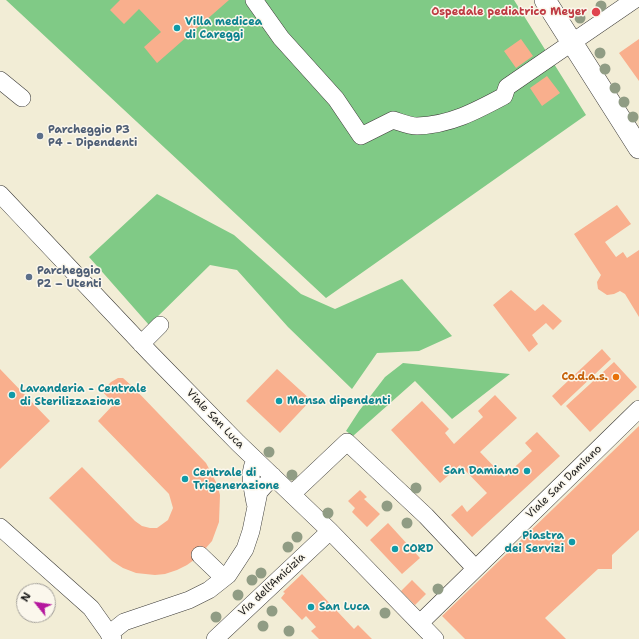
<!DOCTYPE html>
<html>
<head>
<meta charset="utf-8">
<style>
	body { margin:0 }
	#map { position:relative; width:639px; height:639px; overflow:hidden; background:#f2edd6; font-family:"Shantell Sans",sans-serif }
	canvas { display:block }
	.north { position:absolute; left:16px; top:583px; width:40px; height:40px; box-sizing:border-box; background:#fbf7ec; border:1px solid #a29f99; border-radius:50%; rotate:300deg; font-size:11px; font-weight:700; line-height:16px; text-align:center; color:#1c1c1c }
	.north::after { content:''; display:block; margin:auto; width:14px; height:18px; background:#b5179e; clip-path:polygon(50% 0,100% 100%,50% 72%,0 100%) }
</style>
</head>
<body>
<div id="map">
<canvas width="639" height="639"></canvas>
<div class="north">N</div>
</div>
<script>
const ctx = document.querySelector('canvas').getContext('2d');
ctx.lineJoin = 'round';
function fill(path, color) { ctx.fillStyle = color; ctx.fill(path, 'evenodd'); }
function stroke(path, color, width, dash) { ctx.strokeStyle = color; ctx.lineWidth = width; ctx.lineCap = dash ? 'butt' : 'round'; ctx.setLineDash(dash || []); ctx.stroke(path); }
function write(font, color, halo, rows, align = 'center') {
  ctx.font = font + ' "Shantell Sans",sans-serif'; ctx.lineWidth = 3; ctx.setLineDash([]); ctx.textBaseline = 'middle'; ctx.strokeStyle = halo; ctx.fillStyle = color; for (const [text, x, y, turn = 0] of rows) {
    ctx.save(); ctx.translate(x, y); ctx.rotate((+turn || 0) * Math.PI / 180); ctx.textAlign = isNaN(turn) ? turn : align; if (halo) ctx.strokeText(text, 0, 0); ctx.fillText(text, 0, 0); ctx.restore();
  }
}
const green = new Path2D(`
	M6,0H514L586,115L326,298Z
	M157,194L234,235L301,294L335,309L402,279L452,336L419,351L377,353L352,389L288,327L237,270L210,265L149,325L89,257Z
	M403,363L510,374L452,419L415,381L353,436L346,431L359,411L385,377Z`);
const building = new Path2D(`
	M120,0H229L157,63L144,47L161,32L139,9L124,24L110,10Z
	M521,39L533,56L516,68L504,51Z
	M639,39V81L619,53Z
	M547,76L560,93L542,106L530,88Z
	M617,205L631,224L605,242L616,257L623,252L627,258L639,250V317L625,294L620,291L614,294L607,295L598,289L597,282L601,275L574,234Z
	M511,290L535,311L543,304L562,321L553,330L546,323L532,335L538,344L529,352L493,305Z
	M602,349L611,359L561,406L552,396Z
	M614,362L637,387L590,432L566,406Z
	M0,369L50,421L0,469Z
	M277,369L311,400L280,433L246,401Z
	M118,378H123L133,387L206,463L217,484L220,495L219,522L212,541L198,557L187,565L177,570L165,574L155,575L136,573L123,568L112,561L49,498L82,467L135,521L142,526L150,528H157L168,520L173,508L169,494L98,421L114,404L102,391L111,382Z
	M495,395L517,418L480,452L504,477L532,451L525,443L537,432L560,456L472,537L451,515L462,505L467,512L487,493L460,465L440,483L391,430L422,401L449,429L445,433L454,444L483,417L478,411Z
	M639,426V530L612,555V569H598L545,618L566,639H465L442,616Z
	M360,490L367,497L364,499L380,514L367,527L352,512L355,508L348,501Z
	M388,523L420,558L402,574L370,540Z
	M302,574L354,629L358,625L372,639H319L311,631L316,627L306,616L302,620L281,598L285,593L283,592Z
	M412,580L426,594L415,605L401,591Z`);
const minor = new Path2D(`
	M254,0L281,38L336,99L361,136L393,120C400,122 409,126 417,126C450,125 476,111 504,96L507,87L634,0
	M0,80L22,98
	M0,194L150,353L238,443L330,531L435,639
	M141,344L160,325
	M292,494L347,442L426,516L475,568
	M255,503C253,490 247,471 256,460
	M0,527L91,608L113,639
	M200,555L224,578
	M420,623L639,409
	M109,634L124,622L189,600L209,590L228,575L245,549L251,531L259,492L273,476
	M215,639L330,531`);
const major = new Path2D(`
	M545,0L639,148`);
const trees = [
	[601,6],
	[580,18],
	[600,53],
	[605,69],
	[615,88],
	[624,102],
	[633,117],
	[269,452],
	[292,475],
	[416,488],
	[387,506],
	[328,513],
	[407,523],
	[297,537],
	[288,547],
	[261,573],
	[252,580],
	[438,589],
	[238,595],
	[272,611],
	[385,613],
	[216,617],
	[263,626],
	[289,631]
];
const markers = [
	[596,12,5,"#e0444e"],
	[177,28,4,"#0f9aa8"],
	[40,136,4,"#5c6f8a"],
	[29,277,4,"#5c6f8a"],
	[616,377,4,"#e8710a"],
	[12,395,4,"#0f9aa8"],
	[279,401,4,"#0f9aa8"],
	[527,471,4,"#0f9aa8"],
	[185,479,4,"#0f9aa8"],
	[572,542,4,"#0f9aa8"],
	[395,549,4,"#0f9aa8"],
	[311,607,4,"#0f9aa8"]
];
const healthNames = [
	["Ospedale pediatrico Meyer",587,12]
];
const cultureNames = [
	["Villa medicea",185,22],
	["di Careggi",185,35],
	["Lavanderia - Centrale",20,389],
	["di Sterilizzazione",20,402],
	["Mensa dipendenti",287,401],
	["San Damiano",519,471,"right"],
	["Centrale di",193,473],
	["Trigenerazione",193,486],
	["Piastra",564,536,"right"],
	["dei Servizi",564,549,"right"],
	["CORD",403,549],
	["San Luca",319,607]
];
const serviceNames = [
	["Parcheggio P3",48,130],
	["P4 - Dipendenti",48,143],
	["Parcheggio",37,271],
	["P2 – Utenti",37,284]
];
const foodNames = [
	["Co.d.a.s.",608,377]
];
const streetNames = [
	["Viale San Luca",215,419,46],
	["Viale San Damiano",564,482,-44],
	["Via dell'Amicizia",272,585,-43]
];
fill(green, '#80ca86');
fill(building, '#f9af8d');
stroke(minor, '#3c3b38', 18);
stroke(major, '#3c3b38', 22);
stroke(minor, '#fff', 17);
stroke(major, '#fff', 21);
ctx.fillStyle = '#909c84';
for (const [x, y] of trees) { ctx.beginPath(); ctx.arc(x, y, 5.5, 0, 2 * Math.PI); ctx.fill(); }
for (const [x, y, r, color] of markers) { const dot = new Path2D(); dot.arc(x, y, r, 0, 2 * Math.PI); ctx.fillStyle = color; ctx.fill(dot); stroke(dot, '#fbf7ec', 1.5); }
write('bold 11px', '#be3a42', '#fbf7ec', healthNames, 'right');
write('bold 11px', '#0d838f', '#fbf7ec', cultureNames, 'left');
write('bold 11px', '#4e5e75', '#fbf7ec', serviceNames, 'left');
write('bold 11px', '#c56008', '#fbf7ec', foodNames, 'right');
write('11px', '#1c1c1c', '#fbf7ec', streetNames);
</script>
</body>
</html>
